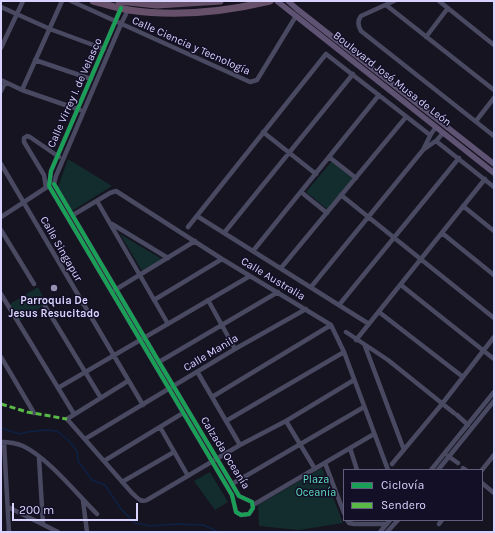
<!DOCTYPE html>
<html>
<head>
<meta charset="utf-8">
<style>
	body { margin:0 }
	#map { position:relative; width:495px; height:533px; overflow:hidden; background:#161421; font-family:Karla,sans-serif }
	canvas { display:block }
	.frame { position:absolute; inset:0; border:2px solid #d9d4ff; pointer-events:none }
	.legend { position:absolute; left:343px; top:469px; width:140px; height:52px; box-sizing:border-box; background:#130f26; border:1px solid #625e7d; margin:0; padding:5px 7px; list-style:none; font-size:12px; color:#d9d4ff }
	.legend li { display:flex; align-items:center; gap:8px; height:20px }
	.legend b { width:20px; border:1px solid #625e7d }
	.scale { position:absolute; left:12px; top:503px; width:126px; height:18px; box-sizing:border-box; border:2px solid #d9d4ff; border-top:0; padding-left:5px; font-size:12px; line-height:14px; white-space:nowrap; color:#d9d4ff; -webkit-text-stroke:3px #130f26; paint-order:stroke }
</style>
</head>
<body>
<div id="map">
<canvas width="495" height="533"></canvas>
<div class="frame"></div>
<ul class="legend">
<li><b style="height:5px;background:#1a9f57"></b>Ciclovía</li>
<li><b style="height:5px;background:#58b947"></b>Sendero</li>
</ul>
<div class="scale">200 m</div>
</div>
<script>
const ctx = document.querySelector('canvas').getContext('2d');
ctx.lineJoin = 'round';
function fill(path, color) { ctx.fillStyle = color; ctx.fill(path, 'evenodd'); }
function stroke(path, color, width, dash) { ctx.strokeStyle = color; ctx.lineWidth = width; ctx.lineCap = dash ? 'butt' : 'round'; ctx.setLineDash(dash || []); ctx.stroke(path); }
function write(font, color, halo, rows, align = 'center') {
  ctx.font = font + ' Karla,sans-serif'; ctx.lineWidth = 3; ctx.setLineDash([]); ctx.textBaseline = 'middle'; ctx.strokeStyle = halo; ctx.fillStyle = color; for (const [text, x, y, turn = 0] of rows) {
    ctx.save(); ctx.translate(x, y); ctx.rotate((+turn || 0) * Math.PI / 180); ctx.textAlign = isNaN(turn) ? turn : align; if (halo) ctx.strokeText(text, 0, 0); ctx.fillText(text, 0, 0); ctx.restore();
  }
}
const green = new Path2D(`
	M68,159L112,186L72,211L58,187Z
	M332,161L353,178L327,209L306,192Z
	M120,234L162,259L142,271Z
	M38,287L46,303L43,305V306L19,321L10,304Z
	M322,468L343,523L299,530L259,526L258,505Z
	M210,472L228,502L215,510L194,481Z`);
const stream = new Path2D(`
	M1,428L19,434L27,432L45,430L57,431L69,441L77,451L78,461L92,480L105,485L121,509L135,523L151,526L177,524L203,525L219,532`);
const minor = new Path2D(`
	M71,1L250,82L257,80L296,16
	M394,1L361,16C357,21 358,26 361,31L494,136
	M439,1L494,45
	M386,5L494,90
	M1,7L50,29L104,49
	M426,37L448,8
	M1,48L23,1
	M35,60L91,79
	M1,80L22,90L80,110
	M22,90L62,1
	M1,91L5,83
	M476,121L494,98
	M263,132L316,174
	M436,141L494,187
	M423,150L437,140L443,133
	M329,157L356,178
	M1,164L143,405
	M54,184L159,362L232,484L239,496L252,502L253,508L249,514L241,515L236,512L232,495L49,186L51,171L121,8
	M54,184L56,176L121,24L128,10
	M46,188L44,175L24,142V138L27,136L30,137L59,157
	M301,192L327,213
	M341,195L494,318
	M97,201L168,324
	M463,206L494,231
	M73,215L110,193L116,191L222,259L331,325L344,352L388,470
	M197,216L369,324
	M1,217L47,187
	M112,224L168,258
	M188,227L326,54L430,135
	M1,230L34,284
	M224,233L353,74
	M442,233L494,275
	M253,251L379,95
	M281,268L406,117
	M401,285L494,359
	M311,287L423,150L431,134L436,127
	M115,290L195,241
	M1,294L74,414
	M154,300L222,259
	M208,300L235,349
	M339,305L459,158
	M45,306L101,398
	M379,312L463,377
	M346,332L388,360L454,413
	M356,340L485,179
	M365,346L404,450
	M1,357L34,413
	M159,362L278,292
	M198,373L240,445
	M128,381L67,419L132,493C137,497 140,503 147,500L240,445L286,421L354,380
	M58,388L250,276
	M212,397L331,325
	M457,415L468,425
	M226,421L344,352
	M286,421L315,469
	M160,427L188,476
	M85,439L235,349L306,309
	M1,442C8,442 16,443 23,446C47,457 77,494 97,514
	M4,442L9,532
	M350,448L357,470
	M448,456L458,463
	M39,458L43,524
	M104,461L183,413
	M325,463L344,513
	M392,464L442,404L494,337
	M463,468L466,470
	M431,470L494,392
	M438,470L494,401
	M482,470L494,455
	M122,482L174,452
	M482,483L494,493
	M232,484L364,407
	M83,501L87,532
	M253,505L374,434
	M8,507L58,532
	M347,520L349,523L354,524H387
	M439,524L442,520
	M380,532L390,520
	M387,532L398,520`);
const major = new Path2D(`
	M277,1L494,173
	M288,1L297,9L494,164`);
const highway = new Path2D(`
	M93,1C104,4 117,8 129,10C176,17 224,12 270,1
	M119,1L157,5L220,1`);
const quiet = new Path2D(`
	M1,404L27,412L67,419`);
const cycleway = new Path2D(`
	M54,184L159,362L232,484L239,496L252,502L253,508L249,514L241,515L236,512L232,495L49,186L51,171L121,8`);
const markers = [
	[54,288,4,"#9591b1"]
];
const streetNames = [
	["Calle Ciencia y Tecnología",191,46,24],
	["Boulevard José Musa de León",392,79,38],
	["Calle Virrey I. de Velasco",75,93,-66],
	["Calle Singapur",61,249,60],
	["Calle Australia",273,279,31],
	["Calle Manila",211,353,-31],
	["Calzada Oceanía",225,453,58]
];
const poiNames = [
	["Parroquia De",54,301],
	["Jesus Resucitado",54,314]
];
const parkNames = [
	["Plaza",316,480],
	["Oceanía",316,493]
];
fill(green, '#132c2d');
stroke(stream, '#0d2144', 1.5);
stroke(minor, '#4a4962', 4.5);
stroke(major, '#5e5373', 5.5);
stroke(highway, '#67516a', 7);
stroke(quiet, '#58b947', 3, [6, 3]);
stroke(cycleway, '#1a9f57', 4);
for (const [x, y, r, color] of markers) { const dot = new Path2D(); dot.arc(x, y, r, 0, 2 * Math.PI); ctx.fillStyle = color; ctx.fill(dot); stroke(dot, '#130f26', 1.5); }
write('11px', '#d9d4ff', '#130f26', streetNames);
write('bold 11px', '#d9d4ff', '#130f26', poiNames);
write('11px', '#5fe0c0', '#130f26', parkNames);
</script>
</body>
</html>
